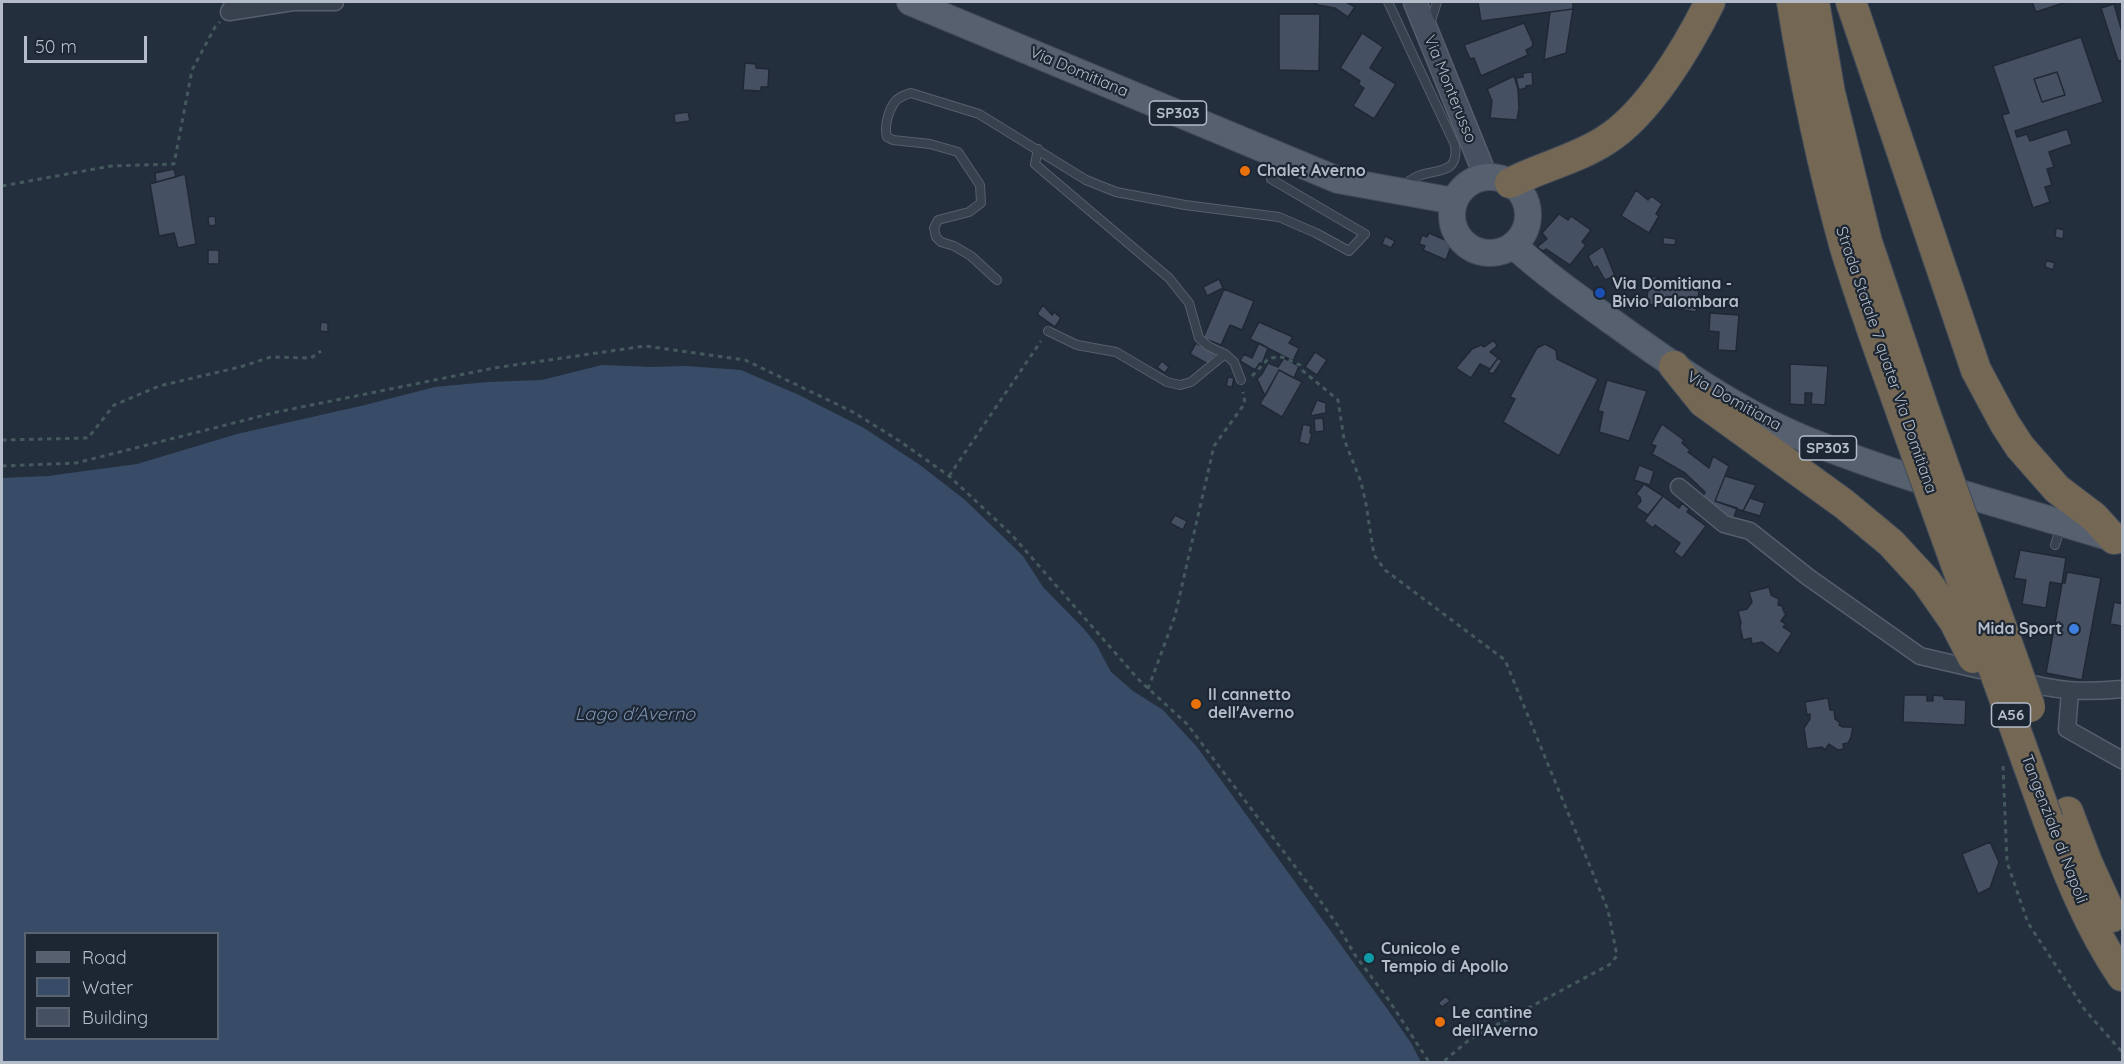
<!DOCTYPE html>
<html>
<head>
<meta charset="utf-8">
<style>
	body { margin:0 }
	#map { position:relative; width:2124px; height:1064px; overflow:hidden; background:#242f3e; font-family:Quicksand,sans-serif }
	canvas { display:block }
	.frame { position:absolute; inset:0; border:3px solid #b4bcc9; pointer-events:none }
	.legend { position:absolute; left:24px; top:932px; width:195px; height:108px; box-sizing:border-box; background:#1d2633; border:2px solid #59626f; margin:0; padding:8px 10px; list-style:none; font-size:18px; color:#b4bcc9 }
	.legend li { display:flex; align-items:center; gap:12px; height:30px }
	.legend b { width:30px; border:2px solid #59626f }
	.scale { position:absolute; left:24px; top:36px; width:123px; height:27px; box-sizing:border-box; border:3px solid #b4bcc9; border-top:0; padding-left:8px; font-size:18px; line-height:21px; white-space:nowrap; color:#b4bcc9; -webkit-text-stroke:4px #1d2633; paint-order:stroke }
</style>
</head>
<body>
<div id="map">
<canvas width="2124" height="1064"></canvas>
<div class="frame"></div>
<ul class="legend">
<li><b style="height:8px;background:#56606e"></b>Road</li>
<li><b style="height:16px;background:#394c67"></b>Water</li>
<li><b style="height:16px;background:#455162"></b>Building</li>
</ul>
<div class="scale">50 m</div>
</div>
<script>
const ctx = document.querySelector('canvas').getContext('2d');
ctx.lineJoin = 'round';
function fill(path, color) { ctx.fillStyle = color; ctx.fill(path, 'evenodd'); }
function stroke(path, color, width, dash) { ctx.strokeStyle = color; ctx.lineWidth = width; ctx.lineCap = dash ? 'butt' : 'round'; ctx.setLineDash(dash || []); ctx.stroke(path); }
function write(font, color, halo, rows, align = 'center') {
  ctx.font = font + ' Quicksand,sans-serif'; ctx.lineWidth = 4.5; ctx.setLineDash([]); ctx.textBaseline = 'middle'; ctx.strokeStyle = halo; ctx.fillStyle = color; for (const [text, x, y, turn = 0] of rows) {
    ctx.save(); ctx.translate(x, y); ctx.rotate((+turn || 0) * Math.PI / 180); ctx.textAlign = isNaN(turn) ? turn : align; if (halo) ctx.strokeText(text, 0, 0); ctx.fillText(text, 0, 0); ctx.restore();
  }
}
const water = new Path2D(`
	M602,365L652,367L686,366L741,370L799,395L864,428L920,465L965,500L993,527L1023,556L1043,587L1084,629L1096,644L1111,672L1133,691L1163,710L1197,747L1388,1010L1411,1043L1421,1062H2V478L48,476L137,464L237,434L365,405L435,387L488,382L542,380ZM26,934H218V1038H26Z`);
const building = new Path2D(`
	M1313,2H1346L1355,7L1348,17L1335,8L1318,5Z
	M1478,2H1573V9L1481,21Z
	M2032,2H2066L2036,12Z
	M2114,4L2122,32V60L2118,61L2101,8Z
	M1573,9L1566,53L1544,60L1550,12Z
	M1279,14H1320L1319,71L1279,70Z
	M1524,23L1533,43L1532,47L1526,50L1528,55L1481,76L1474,58L1470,59L1464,45Z
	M1362,33L1383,47L1370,68L1396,84L1374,119L1353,106L1364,88L1358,84L1360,81L1340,68Z
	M2081,37L2103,102L2015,131L2017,137L2027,134L2030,141L2067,129L2072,144L2049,152L2054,167L2047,169L2052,185L2045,187L2050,202L2033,208L2002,115L2009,113L1993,66ZM2057,72L2065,95L2042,102L2034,79Z
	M745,63L756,64V68L769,69L768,87H761V91L743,90Z
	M1532,72L1533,85L1526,86V88L1519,90L1516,78L1523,77V73Z
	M2057,72L2065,95L2042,102L2034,79Z
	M1514,76L1518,89L1519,108L1517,120L1490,118L1492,101L1487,89Z
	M688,112L690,121L675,123L674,114Z
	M174,169L176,177L156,182L155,173Z
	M185,174L196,244L178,248L174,233L159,236L150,184Z
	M1636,190L1648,200L1650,197H1653L1662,204L1656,214L1659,216L1649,233L1621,216Z
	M1559,214L1568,220L1571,216L1591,230L1582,242L1586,245L1570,265L1546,249L1543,251L1537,247L1547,239L1542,233Z
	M215,216L216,225L209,226L208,217Z
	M2056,228L2064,230L2063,239L2055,237Z
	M1429,233L1452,243L1446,260L1423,250L1425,246L1419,244L1422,235L1427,237Z
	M1385,236L1395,241L1391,248L1382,244Z
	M1663,237L1676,239L1675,245L1663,244Z
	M1603,246L1615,276L1605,280L1597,266L1594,268L1588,256Z
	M208,250H219V264H208Z
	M2046,260L2055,263L2053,270L2045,267Z
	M1650,276L1700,284L1696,312L1646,304Z
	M1219,279L1223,288L1207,296L1203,287Z
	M1224,289L1254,301L1242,330L1230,325L1221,345L1203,338Z
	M1043,305L1052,315L1054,312L1061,318L1055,327L1037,314Z
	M1710,313L1739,315L1736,351L1718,350L1719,332L1709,331Z
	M321,322L328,323V332L320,331Z
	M1259,322L1293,337L1289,343L1299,348L1293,361L1250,339Z
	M1494,340L1497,346L1490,352L1498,358L1490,369L1480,364L1471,378L1456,368L1472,349L1481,345L1484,347Z
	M1196,343L1217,354L1208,364L1190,354Z
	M1259,343L1268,348L1262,364L1260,363L1255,370L1240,361L1244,354L1252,358Z
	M1545,344L1556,350L1557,359L1598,379L1559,456L1503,422L1515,399L1510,397L1537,348Z
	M1315,352L1327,360L1317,375L1305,367Z
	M1284,358L1299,366L1294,378L1279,370L1265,396L1257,379L1262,374L1268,363L1278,367Z
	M1498,358L1502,361L1493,374L1488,372Z
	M1162,361L1169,367L1165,373L1157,367Z
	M1790,364L1828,366L1825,405L1811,404L1812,393H1805V405L1790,404Z
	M1279,370L1302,382L1282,417L1260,404Z
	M1228,377L1234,378L1232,387L1226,386Z
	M1607,380L1647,391L1629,441L1599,432L1603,412L1598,411Z
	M1317,400L1326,403V413L1310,416Z
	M1323,418L1324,431L1315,432L1314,419Z
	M1303,424L1311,426L1310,433H1312L1309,445L1299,442Z
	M1662,424L1684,440L1682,443L1690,450L1688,452L1709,468L1713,456L1729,466L1715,501L1737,508L1733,520L1713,512L1700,502L1705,492L1685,473L1652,454L1656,446L1651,444Z
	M1639,465L1654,471L1650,485L1634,480Z
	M1725,476L1756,485L1743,511L1715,501Z
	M1644,484L1663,496L1648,515L1636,507L1641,501L1640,497L1636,494Z
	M1663,496L1679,508L1682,503L1689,509L1687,512L1706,526L1682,558L1674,552L1680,543L1655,525L1653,528L1644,521Z
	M1750,498L1765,503L1760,516L1743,511Z
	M1175,515L1187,521L1183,530L1170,523Z
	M2020,550L2066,558L2062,583H2065L2067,572L2101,578L2082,680L2046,673L2062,584L2050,582L2046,608L2022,604L2026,580L2014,578Z
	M1769,587L1771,595L1779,599L1778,605L1782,606L1784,612L1786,614L1781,621L1786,624L1783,627L1792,633L1778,654L1762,642L1752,644L1751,638L1743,640L1740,627L1741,623L1738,611L1747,609L1752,602L1749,592Z
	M2114,602L2122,604V626L2110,624Z
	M1904,695H1927V701H1933V695L1944,696V699L1966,700L1965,725L1903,722Z
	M1828,698L1830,710H1834L1835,719L1840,723L1839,725L1843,727H1853L1851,737L1848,743L1843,744L1844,749L1838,750L1829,744L1825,750L1822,747L1807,749L1804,728L1810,719V714L1807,715L1805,702Z
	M1990,842L1999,862L1990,888L1978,894L1962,854Z
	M1446,996L1450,1001L1442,1007L1438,1003Z`);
const path = new Path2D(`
	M2,186L111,166L174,164L192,70L215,27L220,22
	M1252,376L1269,358L1282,357L1300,365L1303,371L1338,400L1344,439L1361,482L1366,504L1374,555L1385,570L1505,660L1608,910L1617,956L1609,965L1470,1039L1443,1062
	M2,440L88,438L114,405L159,386L240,367L271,357L311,358L321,351
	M2,466L76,463L277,412L494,368L645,346L745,360L853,412L901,442L949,476L1011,534L1139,680L1187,724L1312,889L1338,926L1355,955L1388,999L1429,1062
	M949,476L1041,341
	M1148,689L1175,616L1214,446L1245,403L1243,392
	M2003,766L2007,862L2028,923L2085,1010L2122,1052`);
const lane = new Path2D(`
	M1388,2L1455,145C1459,173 1440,169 1421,175C1417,176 1412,179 1408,182L1406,189
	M1430,24L1437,2
	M1038,149L1035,164L1043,171L1169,278L1189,303L1199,338L1208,346L1225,354L1234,362L1241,380
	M997,280L971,256L954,246L941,242L936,237L934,228L938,220L969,212L981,203L980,185L958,152L930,144L893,140L887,137C884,127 888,112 894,103C898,97 905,95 911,93L979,114L1086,180L1116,192L1185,205L1279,217L1316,233L1349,251L1365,234L1271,179L1275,158
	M1048,331L1077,345L1116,352L1167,382L1180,385L1191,382L1225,354
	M2055,545L2061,526`);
const street = new Path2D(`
	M235,2L229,12L293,2H335
	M1679,487L1724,524L1750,531L1808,577L1920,656L1980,670
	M2017,680C2055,691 2083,693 2122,689
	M2070,692L2067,729L2122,760`);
const secondary = new Path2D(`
	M1415,2L1486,177`);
const primary = new Path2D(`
	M910,2L1338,180L1454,201
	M1452 215a38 38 0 1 1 76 0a38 38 0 1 1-76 0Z
	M1513,245C1545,274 1579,298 1614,323C1675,367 1737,411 1807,440C1908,481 2015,508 2118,540`);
const highway = new Path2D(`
	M1792,2C1805,83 1822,164 1844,244C1861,302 1883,360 1903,417
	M1814,2L1830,93L1867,242L1924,410
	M1851,2L1976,370L2005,424L2020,447L2057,489L2094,517L2114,539
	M1510,183C1541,167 1577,159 1606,140C1649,113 1688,46 1710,2
	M1674,366L1703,402L1844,504L1891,543L1926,581
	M2068,812L2087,862L2112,917
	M2048,820C2068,874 2090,929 2122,976`);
const highwayBridge = new Path2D(`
	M1924,410L2030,707
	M1903,417L2048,820
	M1926,581L1954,621L1973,658`);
const markers = [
	[1245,171,6,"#e8710a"],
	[1600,293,6,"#1a4fb4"],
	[2074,629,6,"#3f7fe0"],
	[1196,704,6,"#e8710a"],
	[1369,958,6,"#0f9aa8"],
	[1440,1022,6,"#e8710a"]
];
const shields = [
	[1178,113,57],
	[1828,448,57],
	[2011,715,39]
];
const shieldNames = [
	["SP303",1178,113],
	["SP303",1828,448],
	["A56",2011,715]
];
const streetNames = [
	["Via Domitiana",1079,72,23],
	["Via Monterusso",1450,89,68],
	["Strada Statale 7 quater Via Domitiana",1886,360,71],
	["Via Domitiana",1734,401,29],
	["Tangenziale di Napoli",2054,829,69]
];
const poiNames = [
	["Chalet Averno",1257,171],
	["Via Domitiana -",1612,284],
	["Bivio Palombara",1612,302],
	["Mida Sport",2062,629,"right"],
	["Il cannetto",1208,695],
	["dell'Averno",1208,713],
	["Cunicolo e",1381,949],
	["Tempio di Apollo",1381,967],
	["Le cantine",1452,1013],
	["dell'Averno",1452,1031]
];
const waterNames = [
	["Lago d'Averno",635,715]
];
fill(water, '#394c67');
fill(building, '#455162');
stroke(building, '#1f2835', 1.5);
stroke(lane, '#565f6c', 10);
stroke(street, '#565f6c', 19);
stroke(secondary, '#565f6c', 25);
stroke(primary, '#414a57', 28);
stroke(highway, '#434c59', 32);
stroke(path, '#44595c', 3, [4.5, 4.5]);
stroke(lane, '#38414e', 8);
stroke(street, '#38414e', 16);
stroke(secondary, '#465061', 22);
stroke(primary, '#56606e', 26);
stroke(highway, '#746855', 30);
stroke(highwayBridge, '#434c59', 32, []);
stroke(highwayBridge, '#746855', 30);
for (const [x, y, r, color] of markers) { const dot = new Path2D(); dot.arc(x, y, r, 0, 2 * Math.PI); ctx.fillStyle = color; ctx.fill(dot); stroke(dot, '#1d2633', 2); }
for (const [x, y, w] of shields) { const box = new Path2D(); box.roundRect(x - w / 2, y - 12, w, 24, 4.5); ctx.fillStyle = '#1d2633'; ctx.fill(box); stroke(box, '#b4bcc9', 1.5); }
write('bold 15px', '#b4bcc9', null, shieldNames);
write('16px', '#b4bcc9', '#1d2633', streetNames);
write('bold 16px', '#b4bcc9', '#1d2633', poiNames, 'left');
write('italic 18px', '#7c92b1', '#1d2633', waterNames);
</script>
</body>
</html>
